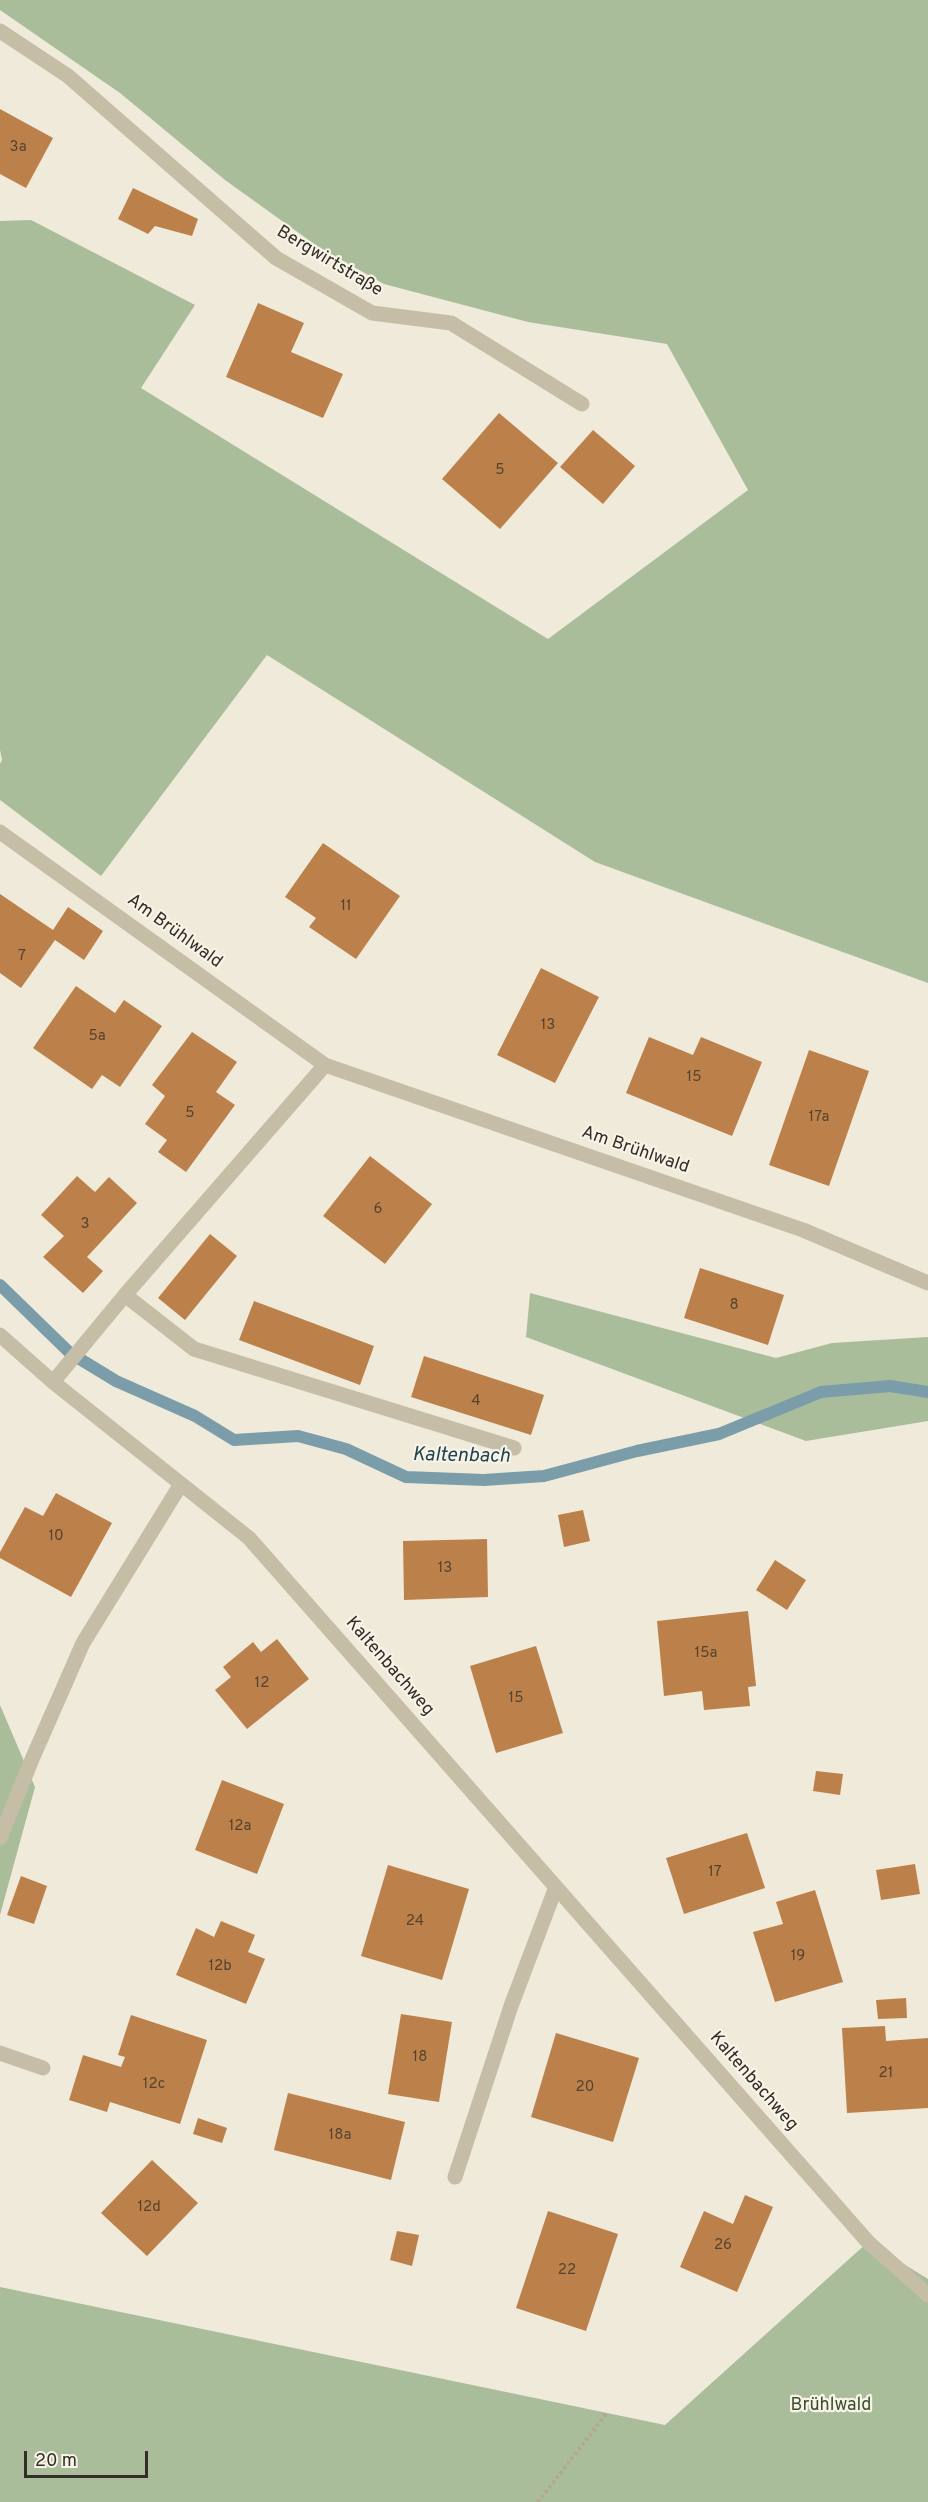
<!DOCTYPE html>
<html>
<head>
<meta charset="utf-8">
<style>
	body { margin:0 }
	#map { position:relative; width:928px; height:2502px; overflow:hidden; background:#efeada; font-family:Overpass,sans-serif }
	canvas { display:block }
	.scale { position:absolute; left:24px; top:2451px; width:124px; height:27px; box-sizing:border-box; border:3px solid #332e27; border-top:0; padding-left:8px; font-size:18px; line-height:21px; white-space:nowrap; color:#332e27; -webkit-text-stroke:4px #f7f3e6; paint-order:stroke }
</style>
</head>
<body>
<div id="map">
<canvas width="928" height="2502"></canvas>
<div class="scale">20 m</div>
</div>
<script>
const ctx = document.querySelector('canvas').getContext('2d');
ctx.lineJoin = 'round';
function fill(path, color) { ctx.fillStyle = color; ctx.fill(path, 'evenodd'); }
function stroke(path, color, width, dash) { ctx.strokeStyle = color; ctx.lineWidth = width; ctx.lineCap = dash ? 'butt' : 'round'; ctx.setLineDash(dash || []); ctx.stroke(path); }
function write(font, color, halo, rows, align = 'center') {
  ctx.font = font + ' Overpass,sans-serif'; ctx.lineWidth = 4.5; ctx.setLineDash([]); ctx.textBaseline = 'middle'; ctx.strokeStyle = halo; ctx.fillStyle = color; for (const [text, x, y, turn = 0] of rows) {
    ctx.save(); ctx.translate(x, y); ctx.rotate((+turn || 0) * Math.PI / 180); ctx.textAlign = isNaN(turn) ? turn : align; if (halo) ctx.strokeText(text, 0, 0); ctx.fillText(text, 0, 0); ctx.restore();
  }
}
const green = new Path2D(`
	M0,0H928V983L595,862L267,655L101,876L0,800V764L2,760L0,750V221L31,220L195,305L141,388L548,639L748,490L667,344L528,322L384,284L317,246L225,180L120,93L0,10Z
	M530,1293L776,1358L832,1343L928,1337V1421L806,1441L526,1337Z
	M0,1705L35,1787L0,1915Z
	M868,2242L928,2279V2502H0V2287L665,2425Z`);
const stream = new Path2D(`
	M0,1285L70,1353L116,1381L195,1416L234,1440L298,1436L346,1449L406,1477L484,1480L544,1476L637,1451L719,1434L821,1392L890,1386L928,1392`);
const building = new Path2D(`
	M0,109L53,138L26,188L0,174Z
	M133,188L198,219L192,236L155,226L148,234L118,219Z
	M258,303L304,323L291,352L343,374L323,418L226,377Z
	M499,413L558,463L500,529L442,479Z
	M593,430L635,466L603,504L560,467Z
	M323,843L400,896L356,959L309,927L316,918L285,897Z
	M0,894L53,930L68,907L103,931L84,960L55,940L21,988L0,973Z
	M541,968L599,997L555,1083L497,1055Z
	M76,986L115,1013L124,1000L162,1026L120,1087L102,1075L92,1089L33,1048Z
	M192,1032L237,1062L216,1092L235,1105L186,1172L158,1152L167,1140L145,1124L165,1096L152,1085Z
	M649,1037L693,1055L701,1037L762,1062L732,1136L626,1093Z
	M809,1050L869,1071L829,1186L769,1165Z
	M370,1156L432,1204L385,1264L323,1216Z
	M77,1176L95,1192L109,1177L137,1203L87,1257L103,1271L83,1293L43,1257L64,1236L41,1215Z
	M210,1234L237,1256L185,1320L158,1298Z
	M700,1268L784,1295L768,1345L684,1318Z
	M254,1301L374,1346L360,1385L239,1340Z
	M424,1356L544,1395L531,1435L411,1397Z
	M56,1493L112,1523L71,1597L0,1558V1552L25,1507L43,1516Z
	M583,1510L590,1541L564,1547L558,1515Z
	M487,1539L488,1597L404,1600L403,1541Z
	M775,1560L806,1580L787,1610L756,1590Z
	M748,1611L756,1686L748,1687L750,1706L704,1710L702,1691L664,1696L657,1621Z
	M277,1639L309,1679L247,1729L215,1690L231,1677L223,1667L253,1642L261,1652Z
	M536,1646L563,1733L496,1753L470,1666Z
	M816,1771L843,1774L840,1795L813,1791Z
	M222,1780L284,1804L257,1874L195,1850Z
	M747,1833L765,1888L684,1914L666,1858Z
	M915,1864L920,1894L881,1900L876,1870Z
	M388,1865L469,1889L442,1980L361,1956Z
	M21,1876L47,1886L34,1924L7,1915Z
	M815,1890L843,1982L775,2002L753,1932L783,1924L776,1902Z
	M221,1921L255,1935L248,1952L265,1959L246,2004L176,1975L196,1928L214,1937Z
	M906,1998L907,2018L878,2019L876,2000Z
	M401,2014L452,2022L439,2102L388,2094Z
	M131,2015L207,2040L180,2124L110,2102L107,2112L69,2100L83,2055L121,2067L125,2057L118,2055Z
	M885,2026L886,2041L928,2038V2108L847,2113L842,2028Z
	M556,2033L639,2058L613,2142L531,2117Z
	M288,2093L405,2122L391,2180L274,2150Z
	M198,2118L227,2128L222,2143L193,2134Z
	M152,2160L198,2203L147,2256L101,2213Z
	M745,2195L773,2207L737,2292L680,2267L704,2211L733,2224Z
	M548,2211L618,2234L586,2331L516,2308Z
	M397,2231L419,2235L412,2266L390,2260Z`);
const path = new Path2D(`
	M538,2502L607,2413`);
const minor = new Path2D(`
	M0,31L68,76L276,258L372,313L451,323L582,404
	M0,832L325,1065L803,1230L928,1283
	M125,1295L194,1349L514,1448
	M0,1335L53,1382L249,1538L868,2242L928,2295
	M53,1382L125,1295L325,1065
	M0,1838L33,1757L83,1643L181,1484
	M0,2053L43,2068
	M455,2177L511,2006L556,1887`);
const numberNames = [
	["3a",18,148],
	["5",500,471],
	["11",346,907],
	["7",22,957],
	["13",548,1026],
	["5a",97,1037],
	["15",694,1078],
	["5",190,1114],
	["17a",819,1118],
	["6",378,1210],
	["3",85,1225],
	["8",734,1306],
	["4",476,1402],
	["10",56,1537],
	["13",445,1569],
	["15a",706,1654],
	["12",262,1684],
	["15",516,1699],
	["12a",240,1827],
	["17",715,1873],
	["24",415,1922],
	["19",798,1957],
	["12b",220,1967],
	["18",420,2058],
	["21",886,2074],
	["12c",154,2085],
	["20",585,2088],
	["18a",340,2136],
	["12d",149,2208],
	["26",723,2246],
	["22",567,2271]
];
const streetNames = [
	["Bergwirtstraße",329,262,31],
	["Am Brühlwald",174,932,36],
	["Am Brühlwald",635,1151,19],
	["Kaltenbachweg",389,1667,49],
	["Kaltenbachweg",753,2082,49]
];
const parkNames = [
	["Brühlwald",831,2406]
];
const waterNames = [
	["Kaltenbach",461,1457,1]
];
fill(green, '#aabd9b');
stroke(stream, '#7b9daa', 12);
fill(building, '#bc814b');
stroke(path, '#b2a791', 4, [3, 3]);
stroke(minor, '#c6bda7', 15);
write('15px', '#554330', null, numberNames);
write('18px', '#332e27', '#f7f3e6', streetNames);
write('18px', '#3a4f2d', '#f7f3e6', parkNames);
write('italic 20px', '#204251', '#f7f3e6', waterNames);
</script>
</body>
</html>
